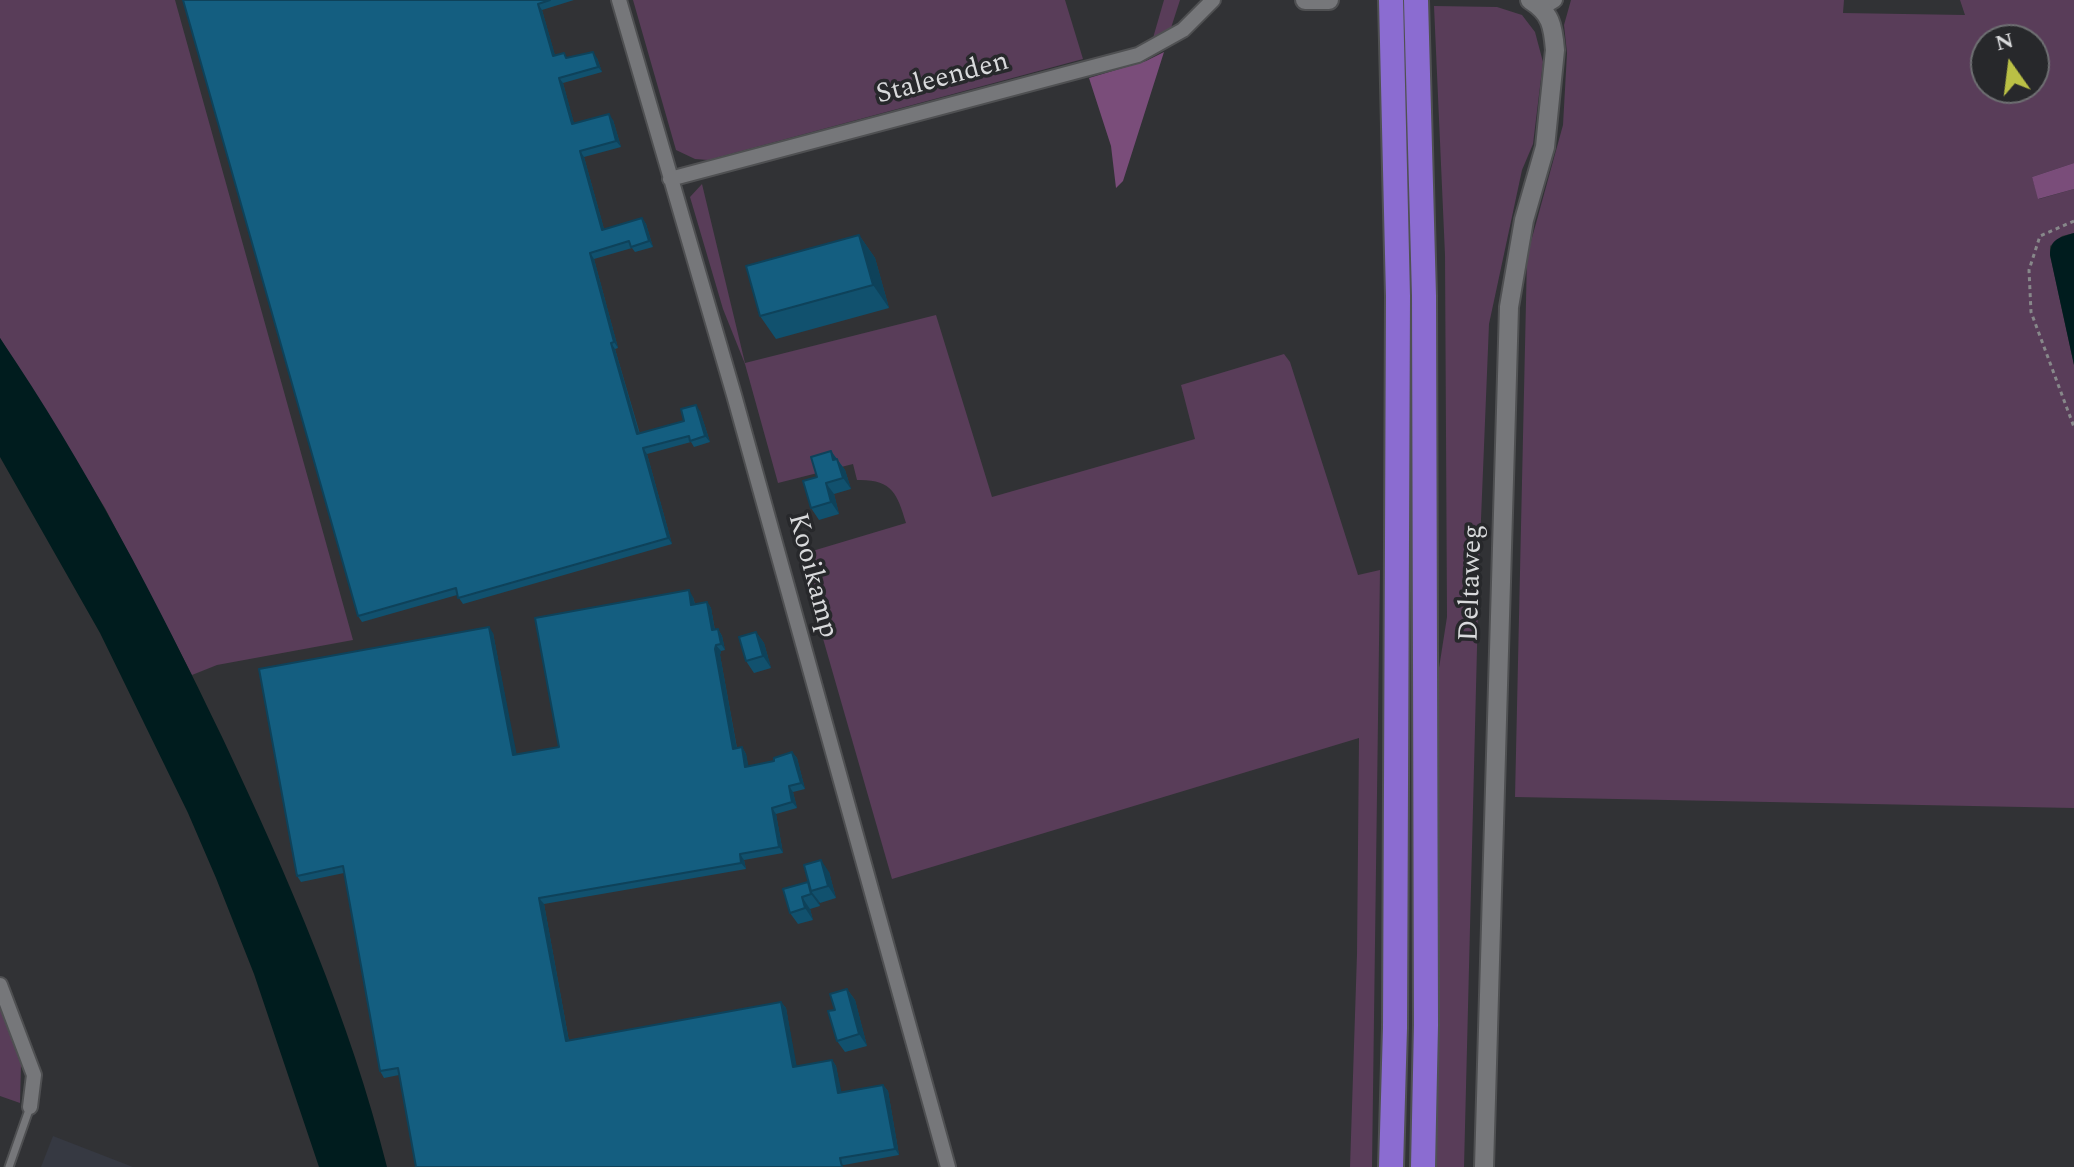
<!DOCTYPE html>
<html>
<head>
<meta charset="utf-8">
<style>
	body { margin:0 }
	#map { position:relative; width:2074px; height:1167px; overflow:hidden; background:#313235; font-family:Spectral,serif }
	canvas { display:block }
	.north { position:absolute; left:1970px; top:24px; width:80px; height:80px; box-sizing:border-box; background:#27282b; border:2px solid #6e6f72; border-radius:50%; rotate:346deg; font-size:22px; font-weight:700; line-height:32px; text-align:center; color:#d9dadc }
	.north::after { content:''; display:block; margin:auto; width:28px; height:36px; background:#bac045; clip-path:polygon(50% 0,100% 100%,50% 72%,0 100%) }
</style>
</head>
<body>
<div id="map">
<canvas width="2074" height="1167"></canvas>
<div class="north">N</div>
</div>
<script>
const ctx = document.querySelector('canvas').getContext('2d');
ctx.lineJoin = 'round';
function fill(path, color) { ctx.fillStyle = color; ctx.fill(path, 'evenodd'); }
function stroke(path, color, width, dash) { ctx.strokeStyle = color; ctx.lineWidth = width; ctx.lineCap = dash ? 'butt' : 'round'; ctx.setLineDash(dash || []); ctx.stroke(path); }
function write(font, color, halo, rows, align = 'center') {
  ctx.font = font + ' Spectral,serif'; ctx.lineWidth = 7; ctx.setLineDash([]); ctx.textBaseline = 'middle'; ctx.strokeStyle = halo; ctx.fillStyle = color; for (const [text, x, y, turn = 0] of rows) {
    ctx.save(); ctx.translate(x, y); ctx.rotate((+turn || 0) * Math.PI / 180); ctx.textAlign = isNaN(turn) ? turn : align; if (halo) ctx.strokeText(text, 0, 0); ctx.fillText(text, 0, 0); ctx.restore();
  }
}
const built = new Path2D(`
	M53,1136L133,1167H41Z`);
const green = new Path2D(`
	M0,0H175L353,640L217,665L192,675L105,508L0,338Z
	M633,0H1065L1083,59L708,160L695,159L676,150Z
	M1164,0H1180L1170,31L1153,38Z
	M1571,0H1844L1843,13L1965,15L1960,0H2074V163L2032,177L2039,199L2074,189V233L2062,236L2050,246V255L2074,365V808L1515,797L1527,256L1563,125L1567,53L1564,25ZM1986,40H2034V88H1986Z
	M1434,6L1497,7L1522,15L1535,32L1543,62L1533,144L1522,170L1489,324L1479,568L1464,1167H1430L1439,668L1447,617L1445,255Z
	M702,184L745,363L936,315L992,497L1195,439L1181,385L1284,354L1290,362L1358,575L1380,570L1372,1167H1350L1357,954L1359,738L892,879L799,555L906,523C897,493 892,479 857,480L853,464L778,483L745,364L723,309L690,197Z
	M0,1008L21,1064L20,1103L0,1096Z`);
const forest = new Path2D(`
	M1164,52L1123,181L1116,188L1111,146L1089,78L1146,61Z
	M2074,163V189L2038,199L2032,177Z`);
const water = new Path2D(`
	M2074,233V365L2050,255C2050,239 2060,237 2074,233Z
	M0,338C86,465 157,601 223,739C288,877 350,1019 387,1167H319L254,974L216,878L188,813L100,633L0,457Z`);
const path = new Path2D(`
	M2074,221L2040,236L2029,270L2031,312L2074,427`);
const lane = new Path2D(`
	M9,1167L30,1107`);
const street = new Path2D(`
	M619,0L734,395L948,1167
	M1542,8L1555,0
	M670,179L1138,55L1183,30L1213,0
	M0,985L34,1075L30,1107`);
const secondary = new Path2D(`
	M1305,0H1329
	M1484,1167L1509,307L1524,220L1545,147L1555,50C1553,26 1551,13 1530,0`);
const highway = new Path2D(`
	M1391,0L1398,296L1395,1028L1391,1167
	M1416,0L1424,296L1426,1025L1423,1167`);
const wall = new Path2D(`
	M183,0H574L542,10L555,56L567,58H597L602,72L563,83L574,124L613,120L621,147L584,157L604,229L642,218L646,224L653,247L635,252L632,248L594,259L618,348L615,349L640,434L684,421L700,411L710,442L694,447L691,442L647,454L672,544L463,604L457,595L362,622L358,616Z
	M859,235L875,258L889,308L776,339L760,316Z
	M831,451L845,470L851,489L834,494L839,514L819,520L811,508L817,477Z
	M693,597L695,604L707,602L711,608L715,630L718,629L722,636L725,650L721,651L720,655L737,748L742,747L746,754L748,766L774,761L792,752L797,758L805,789L793,792L797,808L776,814L783,853L744,860L746,869L544,904L569,1041L781,1002L786,1008L796,1066L832,1060L836,1066L841,1093L883,1085L888,1091L899,1155L844,1165L399,1075L384,1078L380,1071L344,873L301,882L297,876L493,633L516,755L559,747Z
	M756,632L764,643L771,668L754,673L746,661Z
	M829,872L836,898L820,903L818,900L820,906L810,909L813,920L798,924L790,913L808,882Z
	M847,989L855,1000L867,1046L845,1052L837,1041L835,1010Z`);
const shadedWall = new Path2D(`
	M538,4L542,10L557,62L553,56Z
	M593,52L597,58L602,72L598,67Z
	M559,78L563,83L576,130L572,124Z
	M609,114L613,120L621,147L616,141Z
	M580,151L584,157L606,236L602,230Z
	M642,218L646,224L653,247L649,241Z
	M859,235L875,258L889,308L873,285Z
	M590,253L594,259L618,348L614,342Z
	M611,343L615,349L641,440L637,434Z
	M696,405L700,411L710,442L705,436Z
	M643,448L647,454L672,544L668,538Z
	M831,451L845,470L851,489L843,478L833,460Z
	M826,483L834,494L839,514L831,502Z
	M689,590L693,597L696,611L691,605Z
	M707,602L711,608L716,637L712,630Z
	M489,627L493,633L518,761L513,755Z
	M718,629L722,636L725,650L721,644Z
	M756,632L764,643L771,668L763,656Z
	M716,645L721,651L720,655L738,755L733,749L715,649Z
	M742,747L746,754L750,773L745,767Z
	M792,752L797,758L805,789L801,783Z
	M789,786L793,792L797,808L792,802Z
	M772,808L776,814L783,853L779,847Z
	M740,854L744,860L746,869L741,863Z
	M821,860L829,872L836,898L828,886Z
	M808,882L811,891L818,900L820,906L811,894Z
	M802,897L810,909L813,920L805,908Z
	M539,898L544,904L570,1047L566,1041Z
	M847,989L855,1000L867,1046L859,1034Z
	M781,1002L786,1008L798,1073L793,1067Z
	M832,1060L836,1066L843,1099L838,1093Z
	M883,1085L888,1091L899,1155L895,1149Z`);
const building = new Path2D(`
	M183,0H550L538,4L553,56L564,53L566,58L593,52L598,67L559,78L572,124L609,114L616,141L580,151L602,230L642,218L649,241L631,247L629,241L590,253L614,342L611,343L637,434L684,421L681,409L696,405L705,436L690,441L689,436L643,448L668,538L458,598L456,588L358,616Z
	M859,235L873,285L760,316L746,266Z
	M831,451L833,460L837,459L843,478L826,483L831,502L811,508L803,481L817,477L811,457Z
	M689,590L691,605L707,602L712,630L718,629L721,644L716,645L715,649L733,749L742,747L745,767L774,761V758L792,752L801,783L789,786L792,802L772,808L779,847L740,854L741,863L539,898L566,1041L781,1002L793,1067L832,1060L838,1093L883,1085L895,1149L840,1158L842,1167H416L398,1068L380,1071L343,866L297,876L259,669L489,627L513,755L559,747L535,618Z
	M756,632L763,656L746,661L739,637Z
	M821,860L828,886L811,891L804,865Z
	M808,882L811,894L802,897L805,908L790,913L783,889Z
	M847,989L859,1034L837,1041L828,1011L835,1010L830,994Z`);
const streetNames = [
	["Staleenden",943,80,-15],
	["Kooikamp",811,576,75],
	["Deltaweg",1473,583,-88]
];
fill(built, '#363942');
fill(green, '#593d59');
fill(forest, '#7a4d7a');
fill(water, '#001c1e');
stroke(lane, '#4f5052', 11);
stroke(street, '#4f5052', 18);
stroke(secondary, '#4f5052', 22);
stroke(highway, '#4f5052', 28);
stroke(path, '#87888a', 3, [4, 4]);
stroke(lane, '#76777a', 7);
stroke(street, '#76777a', 14);
stroke(secondary, '#76777a', 18);
stroke(highway, '#8b6cd1', 24);
fill(wall, '#11516e');
fill(shadedWall, '#0e425a');
fill(building, '#145e80');
stroke(building, '#0e425a', 2);
write('28px', '#d9dadc', '#27282b', streetNames);
</script>
</body>
</html>
